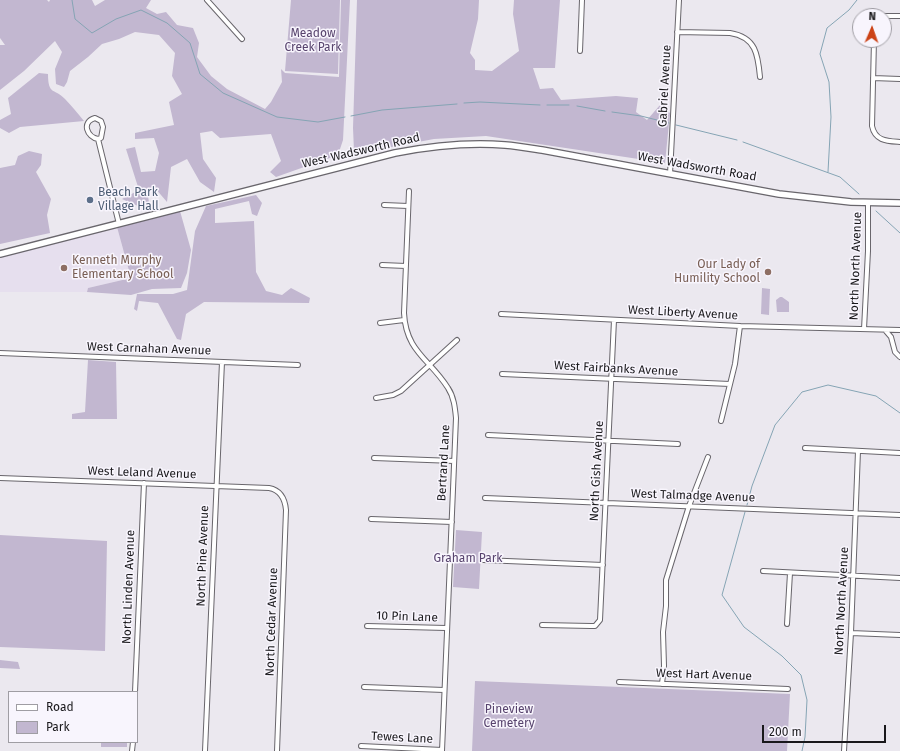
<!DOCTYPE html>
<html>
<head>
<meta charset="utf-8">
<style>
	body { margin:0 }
	#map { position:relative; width:900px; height:751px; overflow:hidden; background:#ebe8ef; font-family:"Fira Sans",sans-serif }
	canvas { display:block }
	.legend { position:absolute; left:8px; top:691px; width:130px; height:52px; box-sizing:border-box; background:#f8f5fd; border:1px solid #9f9da3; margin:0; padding:5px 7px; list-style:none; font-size:12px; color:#19181b }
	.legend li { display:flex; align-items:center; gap:8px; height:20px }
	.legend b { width:20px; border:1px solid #9f9da3 }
	.north { position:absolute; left:852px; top:8px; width:40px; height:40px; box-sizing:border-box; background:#f8f5fd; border:1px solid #9f9da3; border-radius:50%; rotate:2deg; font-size:11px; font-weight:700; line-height:16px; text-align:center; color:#19181b }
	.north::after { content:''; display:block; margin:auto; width:14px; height:18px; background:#cc4317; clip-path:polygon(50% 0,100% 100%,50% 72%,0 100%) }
	.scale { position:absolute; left:762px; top:725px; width:124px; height:18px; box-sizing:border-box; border:2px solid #19181b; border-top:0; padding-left:5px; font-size:12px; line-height:14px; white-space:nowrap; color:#19181b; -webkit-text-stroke:3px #f8f5fd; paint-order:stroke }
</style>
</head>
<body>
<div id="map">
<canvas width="900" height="751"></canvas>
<ul class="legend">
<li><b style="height:5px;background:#fff"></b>Road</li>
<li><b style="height:11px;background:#c2b7d0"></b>Park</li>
</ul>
<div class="north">N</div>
<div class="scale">200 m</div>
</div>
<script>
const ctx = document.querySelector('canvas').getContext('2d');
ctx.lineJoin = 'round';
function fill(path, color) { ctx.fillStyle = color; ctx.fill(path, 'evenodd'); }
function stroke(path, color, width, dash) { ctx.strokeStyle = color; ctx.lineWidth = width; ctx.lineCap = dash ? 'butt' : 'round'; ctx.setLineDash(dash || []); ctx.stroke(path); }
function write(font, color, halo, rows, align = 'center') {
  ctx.font = font + ' "Fira Sans",sans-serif'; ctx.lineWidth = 3; ctx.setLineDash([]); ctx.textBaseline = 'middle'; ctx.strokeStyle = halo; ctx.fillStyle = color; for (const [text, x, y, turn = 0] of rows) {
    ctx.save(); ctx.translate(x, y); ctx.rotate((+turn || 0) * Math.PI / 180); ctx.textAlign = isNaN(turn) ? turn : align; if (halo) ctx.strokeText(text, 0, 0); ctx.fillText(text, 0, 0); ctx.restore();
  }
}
const built = new Path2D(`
	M117,227L131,278L88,288L87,292H0V257Z`);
const green = new Path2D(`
	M0,0H47L49,2L50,0H92L95,6L105,0H151L146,8L157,14L166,12L177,25L193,28L199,43L197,57L211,76L227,89L265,109L271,102L282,82L281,69L285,73L339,77L341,0H350L343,140L338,155L276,177L270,172L281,161L271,134L220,138L212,131L200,133L203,159L216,178L214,192L200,182L187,159L171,167L167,202L155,188H147L149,203L138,206L122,199L139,190L126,149L135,147L141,172L155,171L159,153L154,138L135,139V133L174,125L169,102L182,94L172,76L175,53L159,35L135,32L119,39L102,44L88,57L70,71L67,82L64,87L56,84L55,69L62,52L55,41L24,71L0,90V45H5L0,38Z
	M291,0H340L338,74L285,71Z
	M357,0H479L478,19L470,53L475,60V70L492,71L519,51L513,14L514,0H560L555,68H533L540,89L553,88L561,100L616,96L638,98L636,112L647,120L660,105L670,113L665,163L486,136L434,139L364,152L354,151L353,128Z
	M39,73L48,74C48,96 55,88 65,99C72,106 78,114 84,121L20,127L9,133L0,128V120L11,114L8,98Z
	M29,151L42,154L41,165L36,172L51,199L47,215L50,233L0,244V168L15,165L18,156Z
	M256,195L262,203L257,216L252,214L249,201L215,209V223L254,221L256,272L266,291L282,295L291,288L310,298L309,303L204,302L186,314L181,340L177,339L158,303L139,301L137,311L134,309L137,294H173L187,290L195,231L206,206Z
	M180,211L191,250L187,273L181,288L152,289L131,295L87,292L88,288L131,278L117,227Z
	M762,288L770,289L769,315L761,314Z
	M780,297H782L789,302V312H777L776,300Z
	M88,360L116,362L117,419H72V414L85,412Z
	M456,530L482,532L479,589L453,587Z
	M0,535L107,541L105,651L0,647Z
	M0,660L18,662L20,669L0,668Z
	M475,681L790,694L787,751H472Z
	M101,742H127V747H101Z`);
const stream = new Path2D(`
	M72,0L75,19L92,33L116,19L141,10L167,23L190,43L200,74L223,93L277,117L318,122L345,117
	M464,103L480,102L540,105
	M547,105H569
	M577,106L605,111
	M612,112L641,116L669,123
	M351,116L382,110L457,104
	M676,125L737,140
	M743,142L840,177L859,194
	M828,172L831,117L829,82L820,54L827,28L849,10L857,0
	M876,211L900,233
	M747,505L752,486L775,425L802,392L828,385L876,396L900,413
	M745,512L722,595L744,627L782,656L801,675L807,700L805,737L802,751`);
const minor = new Path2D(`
	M207,0L242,39
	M879,16H900
	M677,32L730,33C756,37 758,55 760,77
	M874,40L872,126C875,141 887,141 900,142
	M580,51L582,0
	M873,78L900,79
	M95,118L101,121L103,127L101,138L98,139C87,137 81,122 95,118Z
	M98,139L119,224
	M670,174L679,0
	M409,191L404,313C406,352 430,359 448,388C454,397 455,408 456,418L442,751
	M384,205L408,206
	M382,265L406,266
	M501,314L740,326L900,330
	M380,323L404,320
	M864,329L868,251V202
	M885,330L891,337L895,352L900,357
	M0,353L298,365
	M502,374L730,384
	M376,398L393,395L401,391L457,340
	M721,421L735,364L740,326
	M488,435L678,444
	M805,448L900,453
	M374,458L454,461
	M0,478L269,488C280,490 285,499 286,510L277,751
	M485,498L900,515
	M371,519L452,522
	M483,560L603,565
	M763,571L900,578
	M787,624L790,573
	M542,625L591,626H595L600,620L614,320
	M367,626L446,628
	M851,633L900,635
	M619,682L788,689
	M662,684L664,666L663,632L666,606V580L689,506L708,457
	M364,687L444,690
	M135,692L144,483
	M361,746L442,750
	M132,751L133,742
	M205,751L222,362
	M844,751L851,633L858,451`);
const secondary = new Path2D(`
	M0,254L395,153C431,146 468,142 505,145C517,146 529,148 542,150L779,194L851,202L900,203`);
const markers = [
	[90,200,4,"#5c6f8a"],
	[64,268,4,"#8d6e63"],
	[768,272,4,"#8d6e63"]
];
const parkNames = [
	["Meadow",313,34],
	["Creek Park",313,48],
	["Graham Park",468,559],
	["Pineview",509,710],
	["Cemetery",509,724]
];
const streetNames = [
	["Gabriel Avenue",665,86,-87],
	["West Wadsworth Road",361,151,-13],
	["West Wadsworth Road",697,167,10],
	["North North Avenue",856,266,-88],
	["West Liberty Avenue",683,313,3],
	["West Carnahan Avenue",149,349,2],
	["West Fairbanks Avenue",616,369,3],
	["Bertrand Lane",444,463,-87],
	["North Gish Avenue",597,471,-87],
	["West Leland Avenue",142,473,2],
	["West Talmadge Avenue",693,496,2],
	["North Pine Avenue",203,556,-88],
	["North Linden Avenue",129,587,-88],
	["North North Avenue",842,601,-87],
	["10 Pin Lane",407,617,2],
	["North Cedar Avenue",272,622,-88],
	["West Hart Avenue",704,675,2],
	["Tewes Lane",402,738,3]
];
const serviceNames = [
	["Beach Park",98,193],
	["Village Hall",98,207]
];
const educationNames = [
	["Kenneth Murphy",72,261],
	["Elementary School",72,275],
	["Our Lady of",760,265,"right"],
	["Humility School",760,279,"right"]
];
fill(built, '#e6dfee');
fill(green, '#c2b7d0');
stroke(stream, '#85a4b4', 1);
stroke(minor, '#69666c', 6);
stroke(secondary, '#69666c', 8);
stroke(minor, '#fff', 4);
stroke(secondary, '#fff', 5.5);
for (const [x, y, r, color] of markers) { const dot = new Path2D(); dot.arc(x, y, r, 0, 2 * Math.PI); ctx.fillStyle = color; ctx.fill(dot); stroke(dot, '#f8f5fd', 1.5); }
write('12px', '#57436d', '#f8f5fd', parkNames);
write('12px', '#19181b', '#f8f5fd', streetNames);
write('12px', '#4e5e75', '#f8f5fd', serviceNames, 'left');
write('12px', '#785e54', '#f8f5fd', educationNames, 'left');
</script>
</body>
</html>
